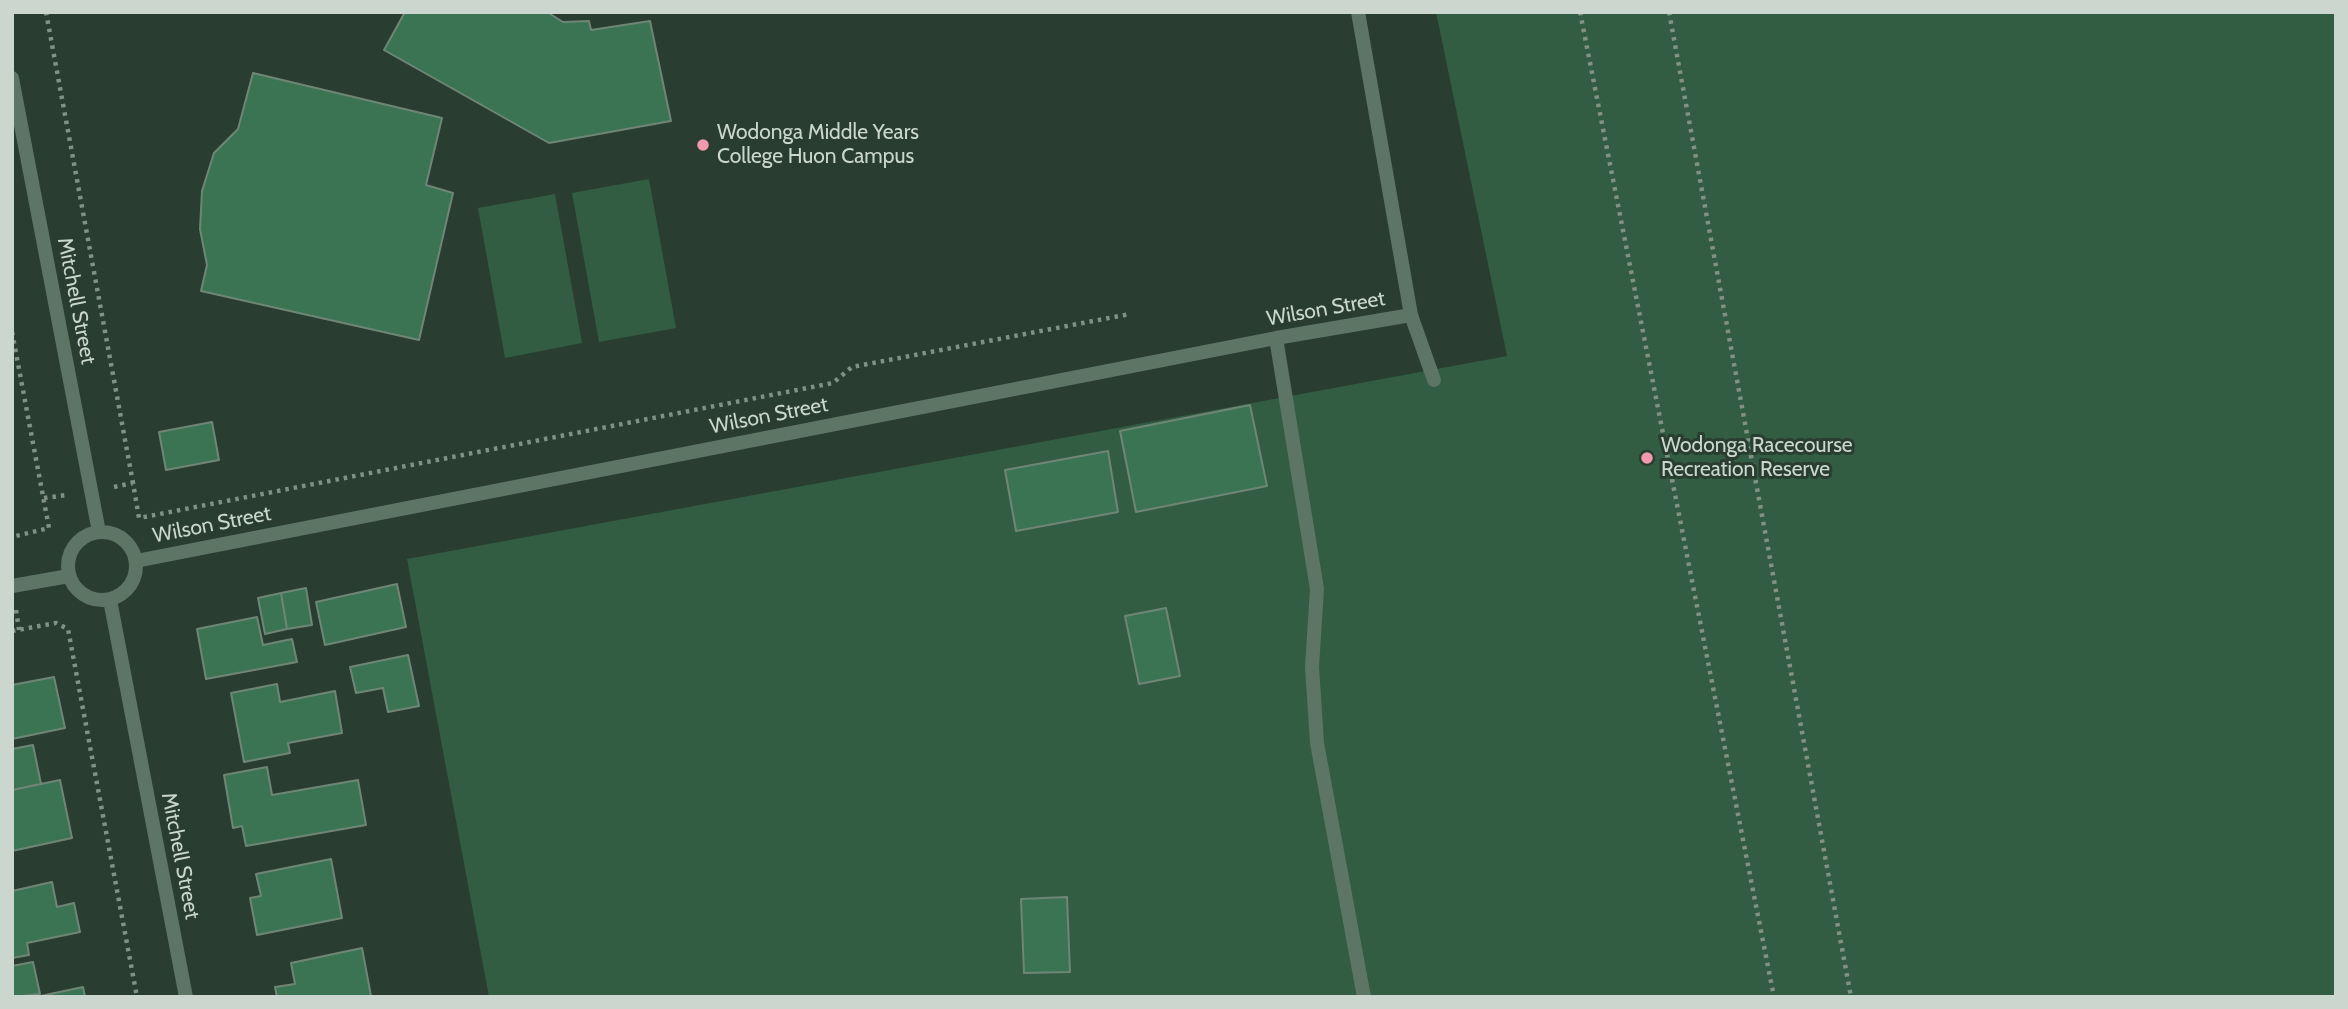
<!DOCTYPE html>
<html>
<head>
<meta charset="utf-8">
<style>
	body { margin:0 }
	#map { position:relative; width:2348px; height:1009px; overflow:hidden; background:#293d30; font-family:Cabin,sans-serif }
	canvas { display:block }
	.frame { position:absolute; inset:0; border:14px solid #cbd7ce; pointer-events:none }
</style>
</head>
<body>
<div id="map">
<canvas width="2348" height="1009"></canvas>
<div class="frame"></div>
</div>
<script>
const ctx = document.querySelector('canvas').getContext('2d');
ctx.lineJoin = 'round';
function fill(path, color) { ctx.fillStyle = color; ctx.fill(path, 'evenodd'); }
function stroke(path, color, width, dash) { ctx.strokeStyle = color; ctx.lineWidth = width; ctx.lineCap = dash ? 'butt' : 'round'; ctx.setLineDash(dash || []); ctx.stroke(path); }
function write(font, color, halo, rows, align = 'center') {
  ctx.font = font + ' Cabin,sans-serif'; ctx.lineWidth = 6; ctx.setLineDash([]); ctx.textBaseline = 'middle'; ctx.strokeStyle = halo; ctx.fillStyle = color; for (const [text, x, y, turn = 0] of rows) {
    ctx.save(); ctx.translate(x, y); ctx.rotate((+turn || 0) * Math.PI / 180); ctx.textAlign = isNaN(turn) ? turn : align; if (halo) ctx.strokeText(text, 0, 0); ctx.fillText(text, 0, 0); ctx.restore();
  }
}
const green = new Path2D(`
	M1436,12H2336V997H489L407,559L1507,356Z
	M649,179L676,328L599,342L572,193Z
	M555,194L582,343L505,358L478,208Z`);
const building = new Path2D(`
	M405,12H547L563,22L589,21L591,30L650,21L671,121L549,143L384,50Z
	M253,73L442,118L426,185L453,193L419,340L201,291L207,265L200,229L202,191L214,153L238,129Z
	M1250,405L1267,486L1136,512L1120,431Z
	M212,422L219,460L166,470L159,432Z
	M1108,451L1118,512L1016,531L1005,470Z
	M397,584L406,627L325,645L316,602Z
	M306,588L312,625L287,629L281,593Z
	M281,593L287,629L265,634L258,598Z
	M1166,608L1180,676L1139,684L1125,616Z
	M257,617L263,645L292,639L297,662L206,679L197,629Z
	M408,655L419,706L388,712L383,688L356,693L350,667Z
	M54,677L65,728L12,739V685Z
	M277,684L280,702L335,691L342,733L288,743L290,753L244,762L231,693Z
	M33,745L41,784L12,790V749Z
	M267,767L272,795L358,780L366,825L246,846L242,826L233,828L224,775Z
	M60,780L72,838L12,851V790Z
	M331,859L342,918L257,935L250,898L261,896L256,874Z
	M52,882L57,907L74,903L80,932L27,943L29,955L12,958V891Z
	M1067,897L1070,972L1024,973L1021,899Z
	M362,948L371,996L277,997L275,987L295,984L291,963Z
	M33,962L40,994L12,997V966Z
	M83,987L85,997H36Z`);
const path = new Path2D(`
	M46,12L133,483
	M1580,12L1774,997
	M1669,12L1851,997
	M12,332L49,528L12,537
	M114,487L133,483L139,518L833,383L852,367L1130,314
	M44,498L67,495
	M16,610L19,630
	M12,631L56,623L68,629L137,997`);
const minor = new Path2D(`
	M1358,12L1411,315L1434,380
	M12,78L99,532
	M1276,338L1317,589L1312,667L1317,743L1364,997
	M68 566a34 34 0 1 1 68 0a34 34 0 1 1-68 0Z
	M136,561L1276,338L1411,315
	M12,586L69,576
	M110,600L186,997`);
const markers = [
	[703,145,7,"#f29aad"],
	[1647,458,7,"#f29aad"]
];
const poiNames = [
	["Wodonga Middle Years",717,133],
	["College Huon Campus",717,157],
	["Wodonga Racecourse",1661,446],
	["Recreation Reserve",1661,470]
];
const streetNames = [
	["Mitchell Street",76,301,79],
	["Wilson Street",1326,309,-10],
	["Wilson Street",769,416,-11],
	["Wilson Street",212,525,-11],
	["Mitchell Street",180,856,79]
];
fill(green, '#325d43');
fill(building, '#3b7452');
stroke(building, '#6f8677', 2);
stroke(path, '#829186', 4.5, [3.5, 5]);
stroke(minor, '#5d7565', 14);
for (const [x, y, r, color] of markers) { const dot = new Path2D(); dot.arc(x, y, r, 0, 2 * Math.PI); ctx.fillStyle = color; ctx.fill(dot); stroke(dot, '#293d30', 2.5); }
write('21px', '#cbd7ce', '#293d30', poiNames, 'left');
write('21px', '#cbd7ce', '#293d30', streetNames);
</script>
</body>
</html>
